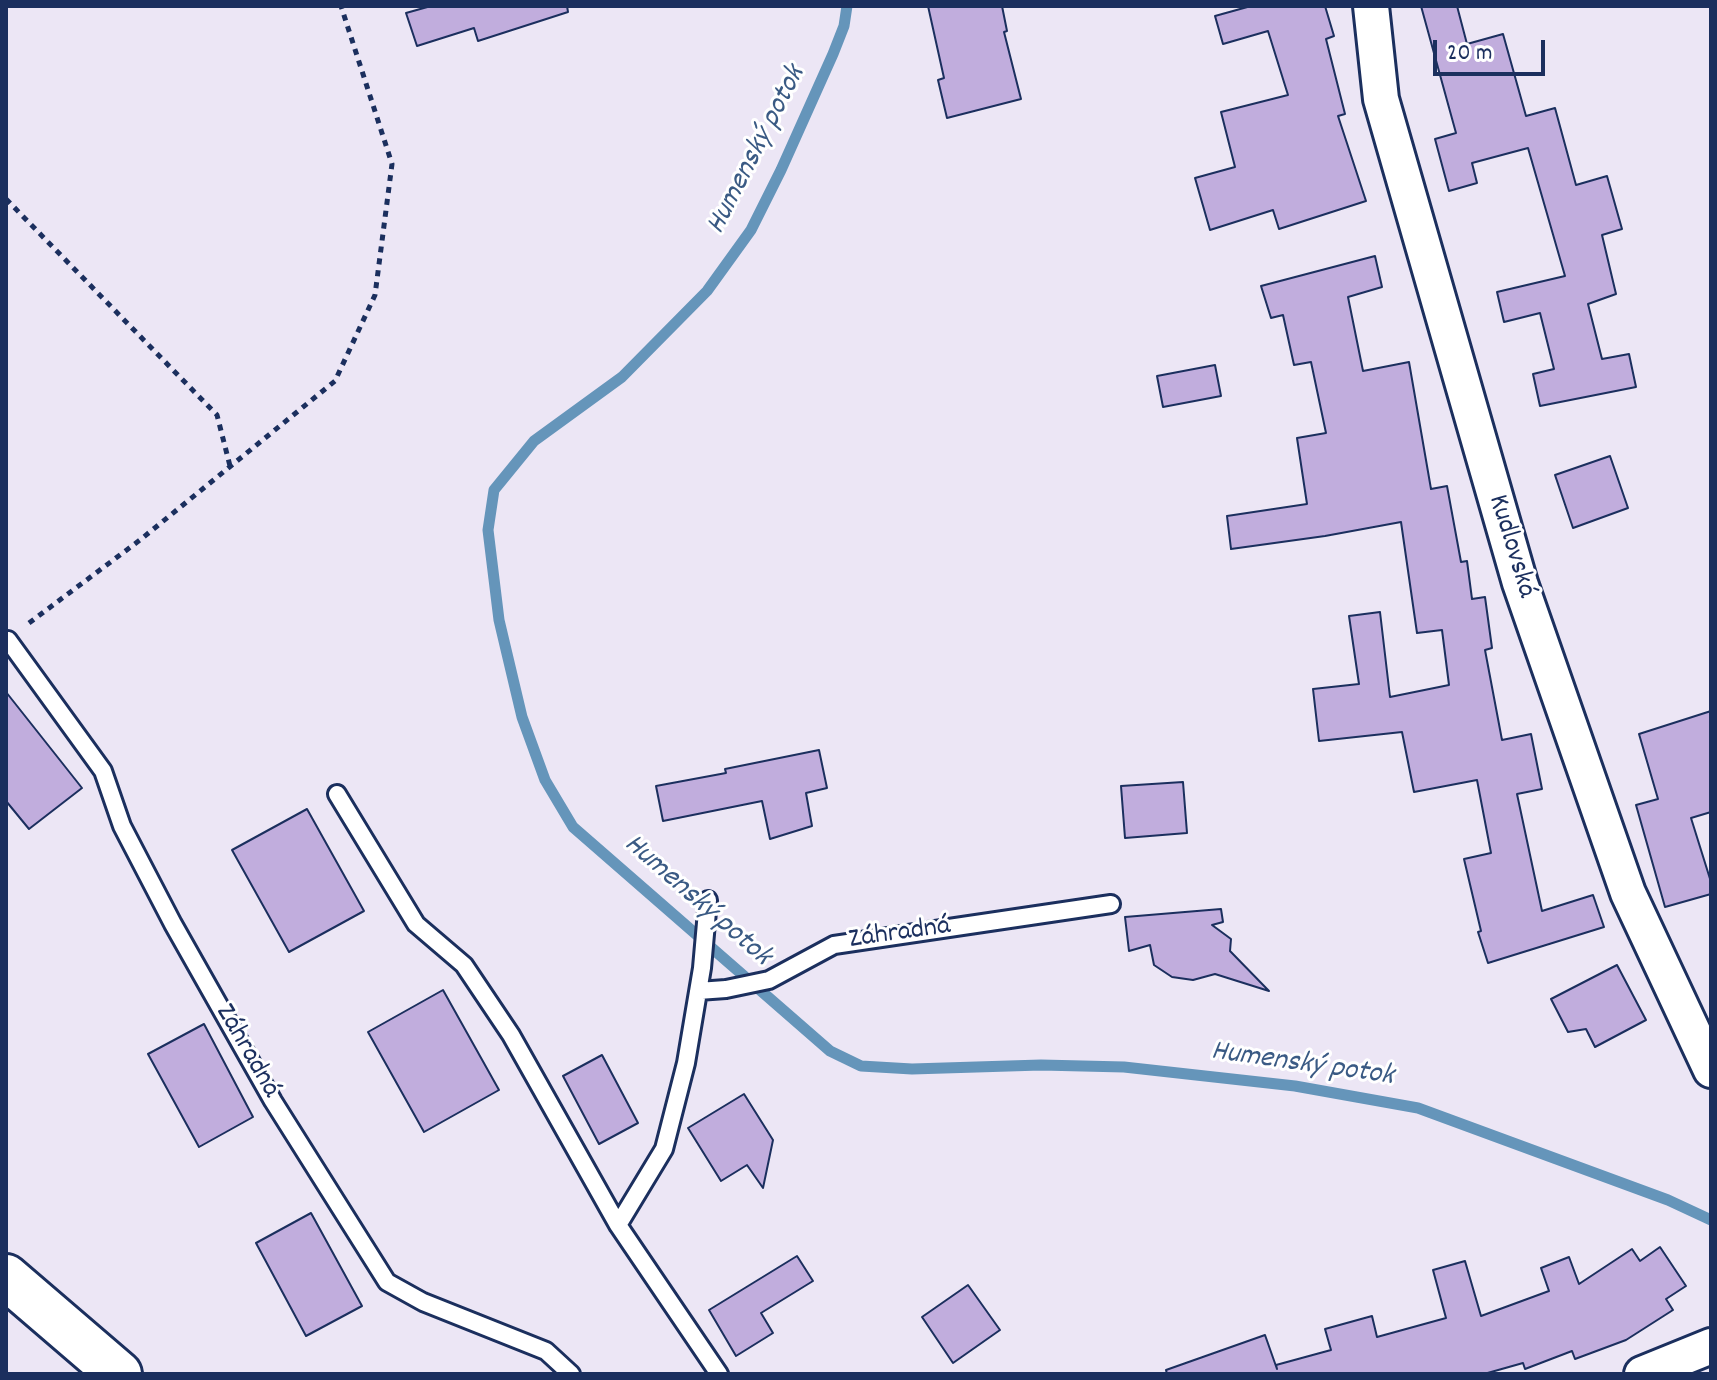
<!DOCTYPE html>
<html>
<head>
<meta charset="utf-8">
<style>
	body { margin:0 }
	#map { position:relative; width:1717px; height:1380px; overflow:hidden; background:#ece6f5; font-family:Dekko,sans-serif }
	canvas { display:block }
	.frame { position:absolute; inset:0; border:8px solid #1b2f5e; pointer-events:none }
	.scale { position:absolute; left:1433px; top:40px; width:112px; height:36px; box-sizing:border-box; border:4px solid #1b2f5e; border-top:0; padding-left:10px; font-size:24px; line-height:28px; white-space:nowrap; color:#1b2f5e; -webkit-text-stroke:6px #fff; paint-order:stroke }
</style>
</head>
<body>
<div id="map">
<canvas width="1717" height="1380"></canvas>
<div class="frame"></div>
<div class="scale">20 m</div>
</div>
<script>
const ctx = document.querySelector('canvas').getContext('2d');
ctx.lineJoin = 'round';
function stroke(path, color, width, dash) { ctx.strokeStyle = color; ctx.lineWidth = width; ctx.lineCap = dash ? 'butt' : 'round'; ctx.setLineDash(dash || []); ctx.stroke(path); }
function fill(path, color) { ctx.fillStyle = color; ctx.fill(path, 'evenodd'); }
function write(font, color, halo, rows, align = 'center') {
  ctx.font = font + ' Dekko,sans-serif'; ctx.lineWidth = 6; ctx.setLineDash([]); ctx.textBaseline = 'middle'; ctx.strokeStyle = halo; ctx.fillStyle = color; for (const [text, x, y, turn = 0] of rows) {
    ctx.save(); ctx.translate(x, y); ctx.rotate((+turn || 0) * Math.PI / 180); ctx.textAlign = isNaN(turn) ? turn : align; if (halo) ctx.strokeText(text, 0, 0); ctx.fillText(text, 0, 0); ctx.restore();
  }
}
const stream = new Path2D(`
	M847,6L844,26L833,54L781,170L751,230L707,291L622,377L534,441L494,490L488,530L499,620L522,717L545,780L573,827L830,1051L861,1066L912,1069L1041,1065L1124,1067L1295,1086L1418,1108L1668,1200L1711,1220`);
const building = new Path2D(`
	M431,6H567L568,12L478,41L474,28L417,46L406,13Z
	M928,6H1002L1007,31L1004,32L1021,99L947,118L938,80L944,78Z
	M1251,6H1325L1334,36L1326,39L1345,114L1338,116L1366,201L1279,229L1273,210L1210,230L1195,178L1235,167L1221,112L1288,95L1268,31L1223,44L1215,16Z
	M1421,6H1457L1467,44L1503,34L1526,116L1555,108L1576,185L1607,176L1622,229L1602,235L1616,294L1588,304L1602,359L1629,354L1636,387L1540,406L1533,374L1554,369L1540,313L1504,322L1497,292L1565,276L1528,148L1472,163L1477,183L1449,191L1435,139L1456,133Z
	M1375,256L1382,287L1348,297L1363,371L1409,362L1431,489L1447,486L1461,562L1467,561L1472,599L1485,597L1492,648L1485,650L1502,740L1531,734L1542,789L1517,794L1542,911L1593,895L1604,927L1488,963L1478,932L1481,931L1464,859L1491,853L1477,780L1414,792L1402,732L1319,741L1313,689L1359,684L1349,616L1380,612L1390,697L1449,685L1442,630L1417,633L1401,522L1325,536L1231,549L1227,516L1307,504L1297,438L1326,433L1311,362L1294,365L1283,315L1271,318L1261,286Z
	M1215,365L1221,396L1163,407L1157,376Z
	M1610,456L1628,508L1573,528L1555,475Z
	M6,692L82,788L29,829L6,801Z
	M1711,711V812L1691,818L1711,882V894L1665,907L1636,805L1658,799L1639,734Z
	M819,750L827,788L806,793L812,826L770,839L762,801L663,821L656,786L726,773L725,769Z
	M1183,782L1187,833L1125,838L1121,786Z
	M307,809L364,911L289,952L232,850Z
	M1221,909L1223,922L1212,925L1231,939L1230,951L1269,991L1215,974L1193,980L1172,977L1154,965L1150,945L1129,951L1125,917Z
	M1617,965L1646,1020L1595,1047L1586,1029L1568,1032L1551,999Z
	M443,990L499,1090L424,1132L368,1032Z
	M204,1024L253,1117L199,1147L148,1054Z
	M602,1055L638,1123L599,1144L563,1076Z
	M744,1094L773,1140L763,1188L747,1165L721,1181L688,1128Z
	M311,1213L362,1306L306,1336L256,1243Z
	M1660,1247L1686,1286L1666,1299L1673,1310L1626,1340L1575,1359L1572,1351L1525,1369L1523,1363L1484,1374H1167L1166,1370L1265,1335L1277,1369L1276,1365L1331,1350L1325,1329L1372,1316L1377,1337L1446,1318L1433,1270L1465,1261L1481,1316L1549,1291L1541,1268L1569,1257L1579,1284L1632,1249L1640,1261Z
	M797,1256L813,1281L761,1313L773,1333L736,1356L709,1310Z
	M968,1285L1000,1330L953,1363L922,1317Z`);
const path = new Path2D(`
	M6,199L217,415L230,466
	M29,623L140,540L335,381L375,295L392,164L341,6`);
const lane = new Path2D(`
	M8,640L103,771L122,826L173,924L273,1101L387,1282L423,1302L546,1351L571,1374
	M337,794L416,924L464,965L511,1035L618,1225L719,1374
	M698,991L726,989L769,980L834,945L1111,904
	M618,1225L664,1149L686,1063L702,968L708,900`);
const street = new Path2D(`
	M1371,6L1381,99L1520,583L1628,893L1711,1070
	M1642,1374L1711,1346`);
const secondary = new Path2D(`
	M6,1277L119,1374`);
const streetNames = [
	["Kudlovská",1510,547,73],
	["Záhradná",900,935,-8],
	["Záhradná",246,1052,60]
];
const waterNames = [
	["Humenský potok",758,151,-63],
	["Humenský potok",696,902,41],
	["Humenský potok",1302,1066,8]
];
stroke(stream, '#6595ba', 11);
fill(building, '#c1addd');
stroke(building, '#1b2f5e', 2);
stroke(lane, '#1b2f5e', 22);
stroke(street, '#1b2f5e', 40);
stroke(secondary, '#1b2f5e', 50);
stroke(path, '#1b2f5e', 5, [6, 6]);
stroke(lane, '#fff', 16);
stroke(street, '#fff', 34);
stroke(secondary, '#fff', 44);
write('28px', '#1b2f5e', '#fff', streetNames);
write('italic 30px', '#3a5a84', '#fff', waterNames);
</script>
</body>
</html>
